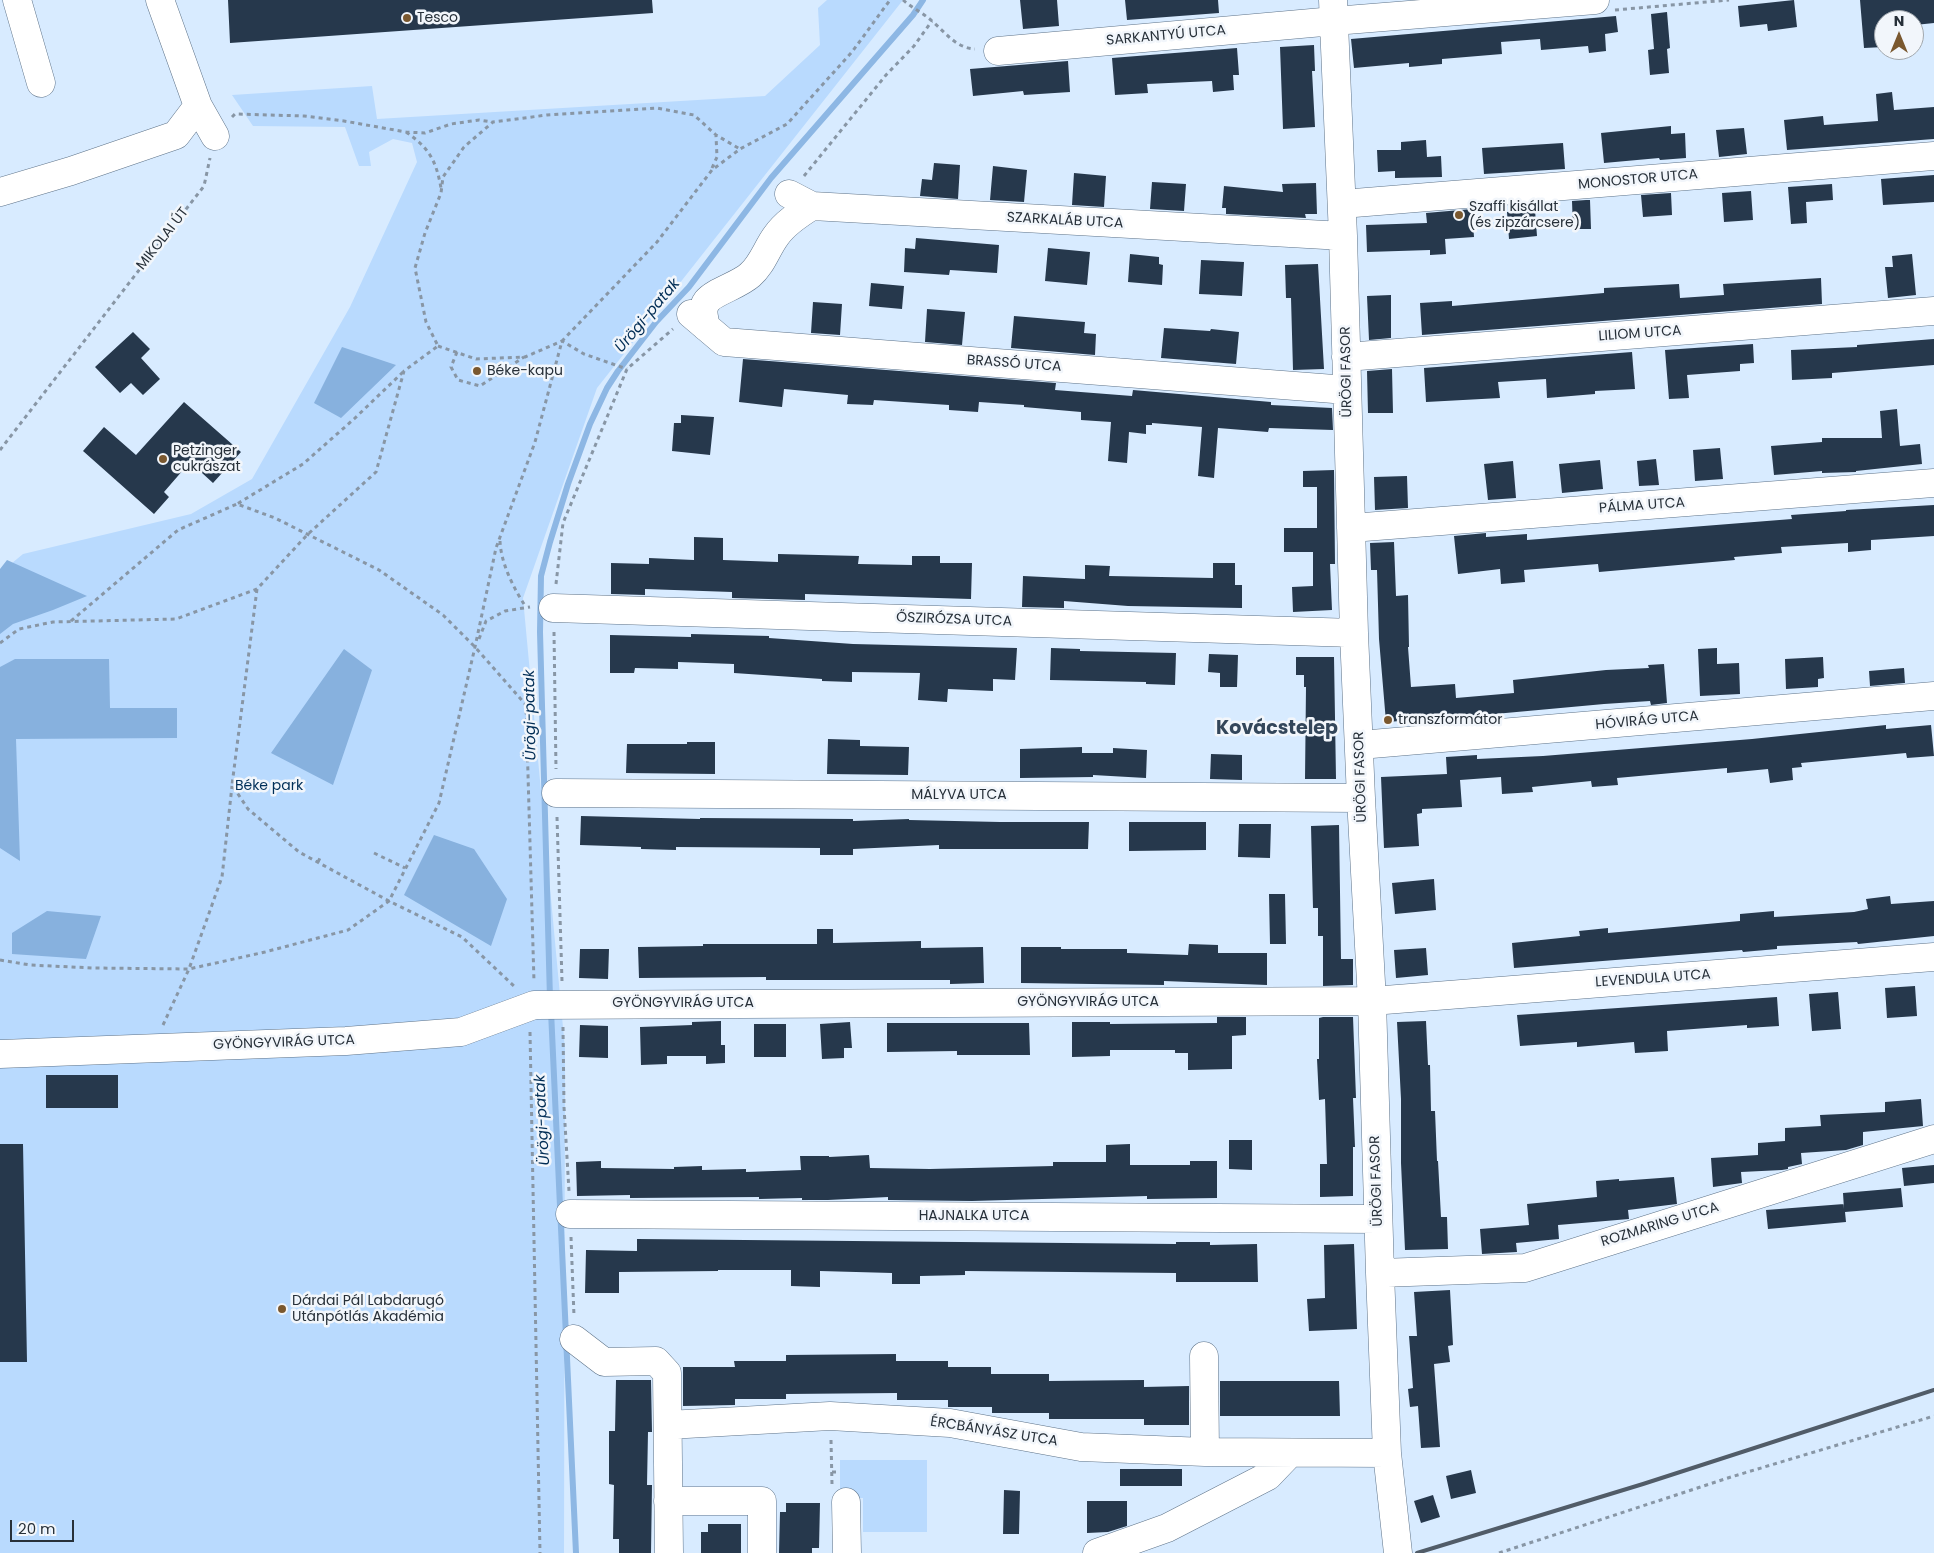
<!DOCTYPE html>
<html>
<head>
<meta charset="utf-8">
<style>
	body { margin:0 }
	#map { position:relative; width:1934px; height:1553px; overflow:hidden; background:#d8ebff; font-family:Poppins,sans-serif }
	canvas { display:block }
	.north { position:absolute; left:1874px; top:10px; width:50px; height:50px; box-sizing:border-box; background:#f2f6fb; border:1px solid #a1a7ad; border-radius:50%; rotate:0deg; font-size:14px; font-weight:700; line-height:20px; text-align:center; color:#273039 }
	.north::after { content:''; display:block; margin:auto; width:18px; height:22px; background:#7a582f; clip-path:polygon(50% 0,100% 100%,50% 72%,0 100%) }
	.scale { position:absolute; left:10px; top:1520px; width:64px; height:22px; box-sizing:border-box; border:2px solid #273039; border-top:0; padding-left:6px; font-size:15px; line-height:18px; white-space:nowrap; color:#273039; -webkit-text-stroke:4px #f2f6fb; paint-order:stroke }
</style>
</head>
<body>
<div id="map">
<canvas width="1934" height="1553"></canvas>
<div class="north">N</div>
<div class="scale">20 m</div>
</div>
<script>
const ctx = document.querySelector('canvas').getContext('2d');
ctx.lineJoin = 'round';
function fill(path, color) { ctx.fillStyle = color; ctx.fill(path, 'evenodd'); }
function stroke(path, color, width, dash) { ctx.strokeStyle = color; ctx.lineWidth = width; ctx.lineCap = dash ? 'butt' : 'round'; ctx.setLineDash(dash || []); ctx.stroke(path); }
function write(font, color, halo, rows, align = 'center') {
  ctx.font = font + ' Poppins,sans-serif'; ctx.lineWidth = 5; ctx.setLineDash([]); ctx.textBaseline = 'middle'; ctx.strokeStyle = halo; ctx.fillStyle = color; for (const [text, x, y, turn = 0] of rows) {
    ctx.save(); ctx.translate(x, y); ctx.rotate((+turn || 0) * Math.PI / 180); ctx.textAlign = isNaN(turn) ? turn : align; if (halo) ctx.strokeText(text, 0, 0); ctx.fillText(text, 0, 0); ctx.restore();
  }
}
const green = new Path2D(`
	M827,0H903L597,388L523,598L565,1049L564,1553H0V573L23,554L191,514L252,479L350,307L417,162L412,143L393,139L369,152L371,166H359L345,127L253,126L232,95L372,86L377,119L765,96L820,45L818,8Z
	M840,1460H927V1532H863V1498H840Z`);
const forest = new Path2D(`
	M342,347L396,365L341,418L314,403Z
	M7,560L87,596L53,610L13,624L0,634V569Z
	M344,649L372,670L333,785L271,753Z
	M15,659H109L110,708H177V738L16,739L20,861L0,848V667Z
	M434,835L474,849L507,899L491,946L404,895Z
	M47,911L101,916L86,959L12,954V933Z`);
const stream = new Path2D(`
	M550,999L540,632L541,576L550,542L568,484L590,424L607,388L618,371L656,322L689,287L771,178L913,15L923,0
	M551,1011L576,1553`);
const building = new Path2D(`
	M228,0H652L653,13L230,43Z
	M1020,0H1057L1059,26L1023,29Z
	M1125,0H1218L1219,13L1127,20Z
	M1794,0L1797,27L1768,31L1767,24L1740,27L1738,6Z
	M1860,0H1934V23L1915,25V20H1884V47L1864,48Z
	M1667,12L1670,48L1667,49L1669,73L1650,75L1648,50L1654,49L1651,14Z
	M1616,16L1618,32L1605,34L1606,51L1589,53L1588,46L1541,50L1540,39L1501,42L1502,54L1442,59V64L1409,67V63L1354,68L1351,39Z
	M1314,45L1315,71H1312L1315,127L1283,129L1280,47Z
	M1237,48L1239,75H1233L1234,90L1213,92L1212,81L1147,84L1148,93L1115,95L1112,58Z
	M1068,61L1070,92L1024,95L1023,91L973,96L970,69Z
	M1892,92L1894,110L1934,107V139L1787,150L1784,120L1823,116L1824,125L1878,121L1876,94Z
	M1671,126V134L1685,133L1686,158L1660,160L1659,158L1604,163L1601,133Z
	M1744,128L1747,154L1719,157L1716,130Z
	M1426,140L1427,157L1441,156L1442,177L1395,178V171L1378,172L1377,150H1401V142Z
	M1563,143L1565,169L1484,174L1482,148Z
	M934,163L960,165L958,199L920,196L922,179L932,180Z
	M993,166L1027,170L1024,202L990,200Z
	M1074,173L1106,176L1104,207L1072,205Z
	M1934,175V202L1883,205L1881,179Z
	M1152,182L1186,184L1184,211L1150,209Z
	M1316,183L1317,214H1305L1306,218L1226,214V208H1222L1224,186L1283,192L1282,184Z
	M1832,184L1833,200L1806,202L1807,223L1791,224L1788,187Z
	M1751,191L1753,220L1724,222L1722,193Z
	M1671,193L1672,215L1643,217L1641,195Z
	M1586,200H1590L1591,229H1573L1572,201Z
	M1472,209L1474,237L1445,239L1446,254L1430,255V250L1367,252L1366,225L1427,223L1426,213Z
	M1535,210L1537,236L1509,239L1507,212Z
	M916,238L999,245L997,273L950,270L949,275L904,272L905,248L915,249Z
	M1048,248L1090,252L1087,285L1045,281Z
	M1130,254L1159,257V264L1163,265L1162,285L1128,282Z
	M1912,254L1916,295L1888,298L1885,267H1893L1892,256Z
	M1201,260L1244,262L1242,296L1199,294Z
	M1318,264L1324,369L1293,370L1291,298H1286L1285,265Z
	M1821,278L1822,304L1422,335L1420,303L1452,301V306L1604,293V288L1679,284L1680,298L1724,295L1723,284Z
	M871,283L904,286L902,309L869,306Z
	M1391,295V338L1369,340L1367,296Z
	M813,302L842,304L840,335L811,333Z
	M927,309L965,312L962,345L925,342Z
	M1014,316L1085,322L1084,333L1096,334L1095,355L1011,348Z
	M1164,328L1210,331L1211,329L1239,332L1236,364L1161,358Z
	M133,332L150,349L141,358L160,379L143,395L131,383L120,393L95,367Z
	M1934,339V365L1832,373V378L1792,380L1791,350L1857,347V345Z
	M1753,344L1754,363L1740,364V371L1687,375L1689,398L1669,399L1665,350Z
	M1632,352L1635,389L1595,391V394L1547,398L1546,379L1498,382L1500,398L1426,402L1424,368Z
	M743,359L1056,383L1055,390L1132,396L1133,390L1271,402V405L1332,408L1333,430L1269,428L1268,432L1218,428L1214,478L1198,476L1202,427L1152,423V425H1146V434L1129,432L1127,463L1108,461L1111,422L1081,420V412L1024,407V405L979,402L978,412L949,410V405L874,400L873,405L847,404L848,395L784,389L782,407L739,402Z
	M1392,369L1393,413H1368L1367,371Z
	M184,402L241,452L213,483L190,462L164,492L169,497L154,514L83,451L104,427L136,455Z
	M1897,409L1900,446L1920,444L1922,464L1856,471V472L1822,473V471L1774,475L1771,446L1822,442V438H1882L1880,411Z
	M681,415L714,417L710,455L672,451L674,423H681Z
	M1720,448L1723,479L1695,481L1693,450Z
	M1656,459L1659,485L1639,486L1637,461Z
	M1600,460L1603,489L1562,493L1559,464Z
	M1513,461L1516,498L1488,500L1484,464Z
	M1334,470L1335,564H1330L1332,610L1293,612L1292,587L1313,586V552H1284V528H1317V487H1303V471Z
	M1407,476L1408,508L1375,510L1374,477Z
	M1934,505V536L1871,540V550L1848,552V543L1781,547L1782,553L1734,557L1735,560L1599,572L1598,564L1524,570L1525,582L1501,584L1500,569L1458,574L1454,536L1486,533V537L1527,534V540L1792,519L1791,515L1846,511V510Z
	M694,537L723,538V560L778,562V554L859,556L858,564L912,565V556H940V563H972L971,599L805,594V600L732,598V592L645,589V595L611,594V563L649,564V558L694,560Z
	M1394,542L1396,596L1408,595L1409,647H1408L1411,687L1455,684L1456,698L1514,693L1513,680L1606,670L1649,668L1648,665L1664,664L1667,703L1651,705L1650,701L1604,704L1462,717L1386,722L1379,639L1377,570H1371L1370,543Z
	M1213,563H1235V585H1242V608L1128,606L1064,601V608L1022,607L1023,576L1085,579V565L1110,566L1109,576L1213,578Z
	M691,634L769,636V638L853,644L1017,648L1015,680L993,679V691L948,689L947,702L918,700L920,673L852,672V682L822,681V679L734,673V664L678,662V669L635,668L634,673H610V635L691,637Z
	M1051,648L1080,649V651L1176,653L1175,685L1146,684V682L1050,680Z
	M1717,648V664L1739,663L1740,694L1700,696L1698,649Z
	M1209,654L1238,655L1237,687H1220V673L1208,672Z
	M1296,657H1334L1336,779H1305L1306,687H1304V675H1296Z
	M1823,657L1824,678L1818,679V687L1786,689L1785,659Z
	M1904,668L1905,683L1870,686L1869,671Z
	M1886,725V729L1931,725L1934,756L1907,758L1906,753L1801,763L1802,767L1792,768L1793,780L1770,783L1768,769L1727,773V768L1617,778L1618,785L1592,787L1591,781L1532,787L1533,792L1502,794L1501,777L1460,780L1462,807L1422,809V813L1417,814L1419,846L1384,848L1381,777L1447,774L1446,757L1477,755V759L1543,756L1752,739Z
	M828,739L860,740V746L909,747L908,775L827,774Z
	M687,742H715V774L626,773L627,744H687Z
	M1082,747V753H1113V748L1147,750L1146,778L1093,775V777L1020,778V749Z
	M1211,754L1242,755V780L1210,779Z
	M581,816L700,819V818L853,819V821L909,819V820L1000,822H1089L1088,849H939V845L853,849V855H820V848L676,847V850L641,849V847L580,845Z
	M1129,822H1206V850L1129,851Z
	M1239,824H1271L1270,858L1238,857Z
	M1339,825L1341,959H1353V985L1323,986V936H1318V908H1313L1311,826Z
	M1434,879L1436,910L1395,914L1392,883Z
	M1269,894H1285L1286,944H1270Z
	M1890,896L1891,904L1934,901V936L1858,944L1857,942L1777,946V949L1743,952L1742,950L1514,968L1512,943L1580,936L1579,931L1608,928V933L1740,921V914L1774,911V917L1854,912L1868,909L1866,899Z
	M817,929H833V943L921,941V948L983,947L984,983L950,984V980H766V977L639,978L638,947L703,946V944H817Z
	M1189,944L1218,945V953H1267V985L1164,981V985L1021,983V947H1061V949H1127V953L1188,955Z
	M1426,948L1428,975L1396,978L1394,950Z
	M580,949H609L608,979L579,978Z
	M1915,986L1917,1016L1887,1018L1885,988Z
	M1838,992L1841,1029L1812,1031L1809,994Z
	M1777,997L1779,1026L1747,1028V1025L1667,1031L1668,1051L1635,1053L1634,1042L1577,1047V1042L1520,1046L1517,1015Z
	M1217,1017H1246V1035L1232,1036V1069L1188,1070V1053H1175V1050H1110V1056L1072,1057V1022H1110V1024L1217,1023Z
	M1323,1017H1353L1356,1098H1353L1355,1147H1353V1196L1320,1197V1164H1327L1325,1099L1319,1100L1317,1059H1319V1018Z
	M721,1021V1045H725V1063L706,1064V1056H667V1064L641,1065L640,1027L692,1025V1022Z
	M1426,1021L1428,1065H1430L1431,1111H1435L1437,1161H1438L1441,1217H1447L1448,1249L1405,1250L1401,1163V1099L1397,1022Z
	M850,1022L852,1048H844V1058L822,1059L820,1024Z
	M887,1023H1029L1030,1055H957V1051L887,1052Z
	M754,1024H786V1057H754Z
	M580,1025L608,1026V1058L579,1057Z
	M46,1075H118V1108H46Z
	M1921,1099L1923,1126L1863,1132V1145L1846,1150L1801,1153L1802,1164L1788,1167V1169L1782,1170L1741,1172L1742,1183L1713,1187L1711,1158L1758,1155V1143L1785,1141V1128L1821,1126L1820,1115L1885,1112V1102Z
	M1229,1140H1252V1170L1229,1169Z
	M0,1144H23L27,1362H0Z
	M1130,1144V1165H1190V1161H1217V1198L1147,1199V1196L972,1201L888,1200V1197L828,1200H802V1198L759,1199V1197L630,1198V1195L577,1196L576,1162L601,1161V1168L674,1169V1167L702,1166V1170L746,1169V1172L801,1170L800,1156H829V1157L869,1155L870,1168L930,1169L1053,1166V1162H1106V1145Z
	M1934,1165V1183L1904,1186L1902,1168Z
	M1674,1177L1677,1204L1628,1210L1629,1219L1558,1225L1559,1239L1516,1243L1517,1252L1482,1254L1480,1229L1529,1225L1527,1204L1597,1197L1596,1181L1619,1179V1181Z
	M1901,1188L1903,1207L1845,1212L1846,1222L1768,1229L1766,1210L1844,1204V1209L1843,1193Z
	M637,1239L1176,1244V1242H1210V1245L1257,1244L1258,1282H1176V1273L965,1271V1275L920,1276V1284H892V1273L820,1271V1287L791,1286V1270H718V1271L619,1272V1293H585L586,1250L637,1251Z
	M1354,1244L1357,1329L1309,1331L1307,1299L1325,1298L1324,1245Z
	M1450,1290L1453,1345L1448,1346L1450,1362L1434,1364L1440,1447L1421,1448L1418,1406L1410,1407L1408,1389L1413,1388L1409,1336H1417L1414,1292Z
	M896,1354V1361H948V1367H991V1374H1049V1381L1144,1380V1387L1189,1386V1425H1144V1419H1049V1413H992V1407H948V1400H897V1393L786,1394V1399H735V1405L683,1406V1367H735L734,1361H786V1355Z
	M616,1380H651L652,1432H648L647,1485H652L651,1553H619V1539H613L614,1485L609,1484V1431H615Z
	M1220,1381H1339L1340,1416H1220Z
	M1120,1469H1182V1486H1120Z
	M1471,1470L1476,1493L1451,1499L1446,1476Z
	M1004,1490L1020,1491L1019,1534H1003Z
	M1433,1495L1440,1517L1421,1523L1414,1501Z
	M1087,1501H1127V1526L1108,1532L1087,1533Z
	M786,1503H820L819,1548H812V1553H779L780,1512H786Z
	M708,1524H741V1553H701V1532H708Z`);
const path = new Path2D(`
	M903,0C912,8 923,13 932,21C946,33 956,48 975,49
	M1615,10L1729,0
	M232,117L235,114L304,116L344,121L406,132L425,133L451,124L479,120L492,122
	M406,132C429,148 436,160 441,188
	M712,168L717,157L716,136
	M804,176L886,75L914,46L932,21
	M438,346L476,359L525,357L562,341L584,354L627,369
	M457,352L451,367L458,380L480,386L524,357
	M403,372L354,419L303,464L237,504L275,518L379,570L443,615L475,647L526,705L534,982
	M0,450L204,186L210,158
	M500,541C501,564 514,589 526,607
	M556,584L563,523L627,369L673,329
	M257,589L232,785L248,809L299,852L389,901L439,803L475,647L496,548L535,442L562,341L657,242L712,170L740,149L787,124L852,52L890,0
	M71,621L178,530L237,504
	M554,632L556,769
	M479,639L486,621L505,611L530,607
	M0,643L19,629L53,622L176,619L257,589L307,535L376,472L404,371L438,346L426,322L415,268L425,233L441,193L443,177L464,147L493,122L547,115L657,108L694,115L716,135L740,149
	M557,817L562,981
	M374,853L405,868
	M318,862L321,856
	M0,960L30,965L93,968L189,969L265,952L348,930L389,901L462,937L514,986
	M163,1025L189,969L222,877L232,786
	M563,1027L564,1107L569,1191
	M530,1032L540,1553
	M571,1237L574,1316
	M831,1440L832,1484
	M832,1472H840
	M1499,1553L1731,1477L1934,1416`);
const minor = new Path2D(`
	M17,0L41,83
	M160,0L198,106L215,136
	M1333,0L1343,236L1354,633L1361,798L1372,1001L1380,1273L1387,1453L1398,1553
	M998,51L1334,21L1595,0
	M0,192L71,171L176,135L198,106
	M789,194L812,206L1343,236
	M1342,204L1934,156
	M691,314L724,342L1347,390
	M706,327C704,317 701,309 707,301C714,292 739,285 750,275C762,265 767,248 776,236C785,223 799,214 812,206
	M1346,357L1934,311
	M1351,528L1934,483
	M553,608L1354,633
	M1360,745L1934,696
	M556,793L1361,798
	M0,1054L346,1041L461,1032L534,1005L1372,1001L1934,957
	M570,1214L1378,1219
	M1380,1273L1525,1268L1934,1139
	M574,1339L604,1362L656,1361L667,1373L669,1553
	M1204,1356L1205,1452
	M668,1425L830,1416L950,1423L1081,1447L1205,1452L1387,1453
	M668,1501H762V1553
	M846,1502L847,1553
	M1097,1553L1167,1528L1268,1476L1290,1453`);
const rail = new Path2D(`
	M1417,1553L1643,1484L1934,1390`);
const markers = [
	[407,18,5,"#7a582f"],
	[1459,215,5,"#7a582f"],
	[477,371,5,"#7a582f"],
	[163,459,5,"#7a582f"],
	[1388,720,5,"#7a582f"],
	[282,1309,5,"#7a582f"]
];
const poiNames = [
	["Tesco",417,18],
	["Szaffi kisállat",1469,207],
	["(és zipzárcsere)",1469,223],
	["Béke-kapu",487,371],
	["Petzinger",173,451],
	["cukrászat",173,467],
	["transzformátor",1398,720],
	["Dárdai Pál Labdarugó",292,1301],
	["Utánpótlás Akadémia",292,1317]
];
const streetNames = [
	["SARKANTYÚ UTCA",1166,36,-5],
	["MONOSTOR UTCA",1638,180,-5],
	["SZARKALÁB UTCA",1065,221,3],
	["MIKOLAI ÚT",163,239,-52],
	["LILIOM UTCA",1640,334,-4],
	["BRASSÓ UTCA",1014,364,4],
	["ÜRÖGI FASOR",1347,372,-91],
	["PÁLMA UTCA",1642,506,-4],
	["ŐSZIRÓZSA UTCA",954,620,2],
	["HÓVIRÁG UTCA",1647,721,-5],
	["ÜRÖGI FASOR",1361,777,-92],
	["MÁLYVA UTCA",959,795],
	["LEVENDULA UTCA",1653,979,-4],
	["GYÖNGYVIRÁG UTCA",1088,1002],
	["GYÖNGYVIRÁG UTCA",683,1003],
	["GYÖNGYVIRÁG UTCA",284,1043,-2],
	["ÜRÖGI FASOR",1377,1181,-92],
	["HAJNALKA UTCA",974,1216],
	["ROZMARING UTCA",1660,1225,-17],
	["ÉRCBÁNYÁSZ UTCA",994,1432,9]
];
const parkNames = [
	["Béke park",269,786]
];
const waterNames = [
	["Ürögi-patak",648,316,-50],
	["Ürögi-patak",531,715,-91],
	["Ürögi-patak",543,1120,-93]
];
const districtNames = [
	["Kovácstelep",1277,729]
];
fill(green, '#b9dafe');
fill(forest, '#87b1de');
stroke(stream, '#8db7e4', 6);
fill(building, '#26384c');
stroke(minor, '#5e7389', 29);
stroke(path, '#8896a5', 3, [4, 4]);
stroke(minor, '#fff', 28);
stroke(rail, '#515c68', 4);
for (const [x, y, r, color] of markers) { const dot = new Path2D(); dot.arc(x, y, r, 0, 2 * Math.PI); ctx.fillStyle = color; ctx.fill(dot); stroke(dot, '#f2f6fb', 2); }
write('14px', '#273039', '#f2f6fb', poiNames, 'left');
write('14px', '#273039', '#f2f6fb', streetNames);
write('14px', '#002f58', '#f2f6fb', parkNames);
write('italic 15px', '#002d55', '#f2f6fb', waterNames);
write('bold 19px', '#33465a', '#f2f6fb', districtNames);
</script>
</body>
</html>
